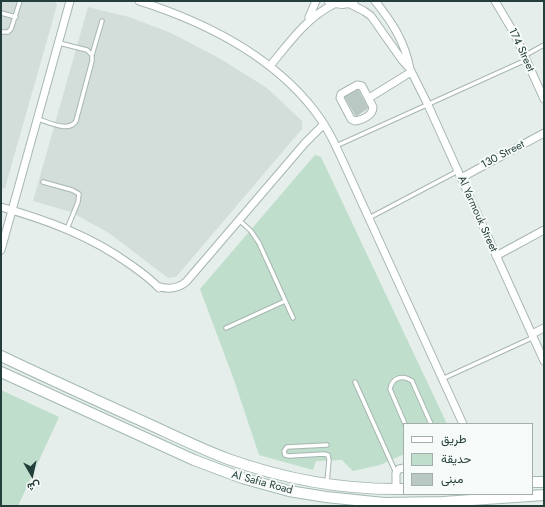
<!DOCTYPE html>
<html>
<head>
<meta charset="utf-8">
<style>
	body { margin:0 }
	#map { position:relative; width:545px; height:507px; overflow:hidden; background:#e5eeeb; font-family:Jost,Vazirmatn,sans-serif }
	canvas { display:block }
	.frame { position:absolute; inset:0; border:2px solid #243f3b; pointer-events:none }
	.legend { position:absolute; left:403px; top:423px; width:130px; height:72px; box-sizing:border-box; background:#f6faf8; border:1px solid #a2afac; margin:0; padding:5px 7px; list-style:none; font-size:12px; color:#243f3b }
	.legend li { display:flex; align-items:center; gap:8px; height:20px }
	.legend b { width:20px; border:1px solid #a2afac }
	.north { position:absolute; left:12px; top:455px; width:40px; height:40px; -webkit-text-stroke:3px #f6faf8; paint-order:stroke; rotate:171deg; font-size:11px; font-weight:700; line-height:16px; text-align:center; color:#243f3b }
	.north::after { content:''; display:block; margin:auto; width:14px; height:18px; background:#243f3b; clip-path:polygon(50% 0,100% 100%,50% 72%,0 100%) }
</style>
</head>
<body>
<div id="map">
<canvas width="545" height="507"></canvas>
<div class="frame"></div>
<ul class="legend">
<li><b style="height:5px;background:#fff"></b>طريق</li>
<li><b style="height:11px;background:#bfdecb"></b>حديقة</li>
<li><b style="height:11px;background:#bac8c4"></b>مبنى</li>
</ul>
<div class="north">ش</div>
</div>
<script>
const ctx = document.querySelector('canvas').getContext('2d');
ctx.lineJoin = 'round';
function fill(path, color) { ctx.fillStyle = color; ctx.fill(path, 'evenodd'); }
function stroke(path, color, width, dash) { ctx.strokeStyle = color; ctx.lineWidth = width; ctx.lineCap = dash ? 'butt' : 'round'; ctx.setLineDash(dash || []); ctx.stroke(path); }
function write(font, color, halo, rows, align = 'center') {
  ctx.font = font + ' Jost,sans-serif'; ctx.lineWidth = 4; ctx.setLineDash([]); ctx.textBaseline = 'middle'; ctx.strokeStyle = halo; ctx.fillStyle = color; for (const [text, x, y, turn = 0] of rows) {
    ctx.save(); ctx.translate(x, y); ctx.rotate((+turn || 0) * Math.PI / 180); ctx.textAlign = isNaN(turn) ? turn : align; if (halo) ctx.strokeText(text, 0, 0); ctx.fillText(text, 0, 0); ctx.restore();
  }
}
const built = new Path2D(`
	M1,1H55L57,5L5,188L1,189Z
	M88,7L129,17L171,33L219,58L267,88L302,121V129L176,277L168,278L109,233L71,212L33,201Z`);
const green = new Path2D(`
	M315,155L321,157L447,424H404V454L380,465L353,471L342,460L316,461L313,470L259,455L234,380L200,289Z
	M1,390L59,417L18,506H1Z`);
const building = new Path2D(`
	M358,90L368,108L356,116L345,97Z`);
const service = new Path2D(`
	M1,13L16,17
	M1,32H8L11,29L20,1
	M92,55L102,21
	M524,56L544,45
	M38,119C48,122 69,133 76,121L92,61V55L87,50L59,43
	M336,146L526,60
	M43,182L72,190L79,194L78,202L67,229
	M369,218L458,171
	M239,220L251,231L259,243L293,318
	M226,328L285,301
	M442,379L534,337
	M355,382L396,473
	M405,424L390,389C392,378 402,374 412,381L431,424
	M327,445L287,447L284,451L285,455L289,456L324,454L328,455L329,460L327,483`);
const minor = new Path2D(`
	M139,1C205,22 271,55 314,110C325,124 333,139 340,155L463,424
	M328,1C337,5 345,6 354,2
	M375,1C392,22 405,42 410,69
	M495,1L514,33L544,99
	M350,4L364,11L371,16L402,60L410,69L428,105L544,361
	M309,17L316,1
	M270,66C289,43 306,18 334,4
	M357,85L362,86L363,88L373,107C373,115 363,120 355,121L351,119L340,98L341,94Z
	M369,98L411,72
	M461,178L544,133
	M1,207C47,220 91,236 131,265C141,272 151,279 159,288
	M1,250L70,1
	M496,256L544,230
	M157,286C168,290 177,289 186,282L305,143L324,124
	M532,334L544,328
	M396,489V473L399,469L404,468`);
const secondary = new Path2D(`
	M1,356C45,377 89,397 133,417C165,431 196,447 228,459C284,479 344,490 404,489
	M1,372L194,460L242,478L289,491L326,497L384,503L443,502L544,495
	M532,482H544`);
const streetNames = [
	["174 Street",521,50,65],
	["130 Street",503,155,-28],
	["Al Yarmouk Street",477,214,66],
	["Al Safia Road",262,483,15]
];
fill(built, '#d3ddda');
fill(green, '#bfdecb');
fill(building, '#bac8c4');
stroke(building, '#b7c7c2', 1);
stroke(service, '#a7b6b3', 5.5);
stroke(minor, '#a7b6b3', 9);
stroke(secondary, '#a4b9b4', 12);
stroke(service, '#fff', 3.5);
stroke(minor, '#fff', 7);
stroke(secondary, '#fff', 10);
write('11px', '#243f3b', '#f6faf8', streetNames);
</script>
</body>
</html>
